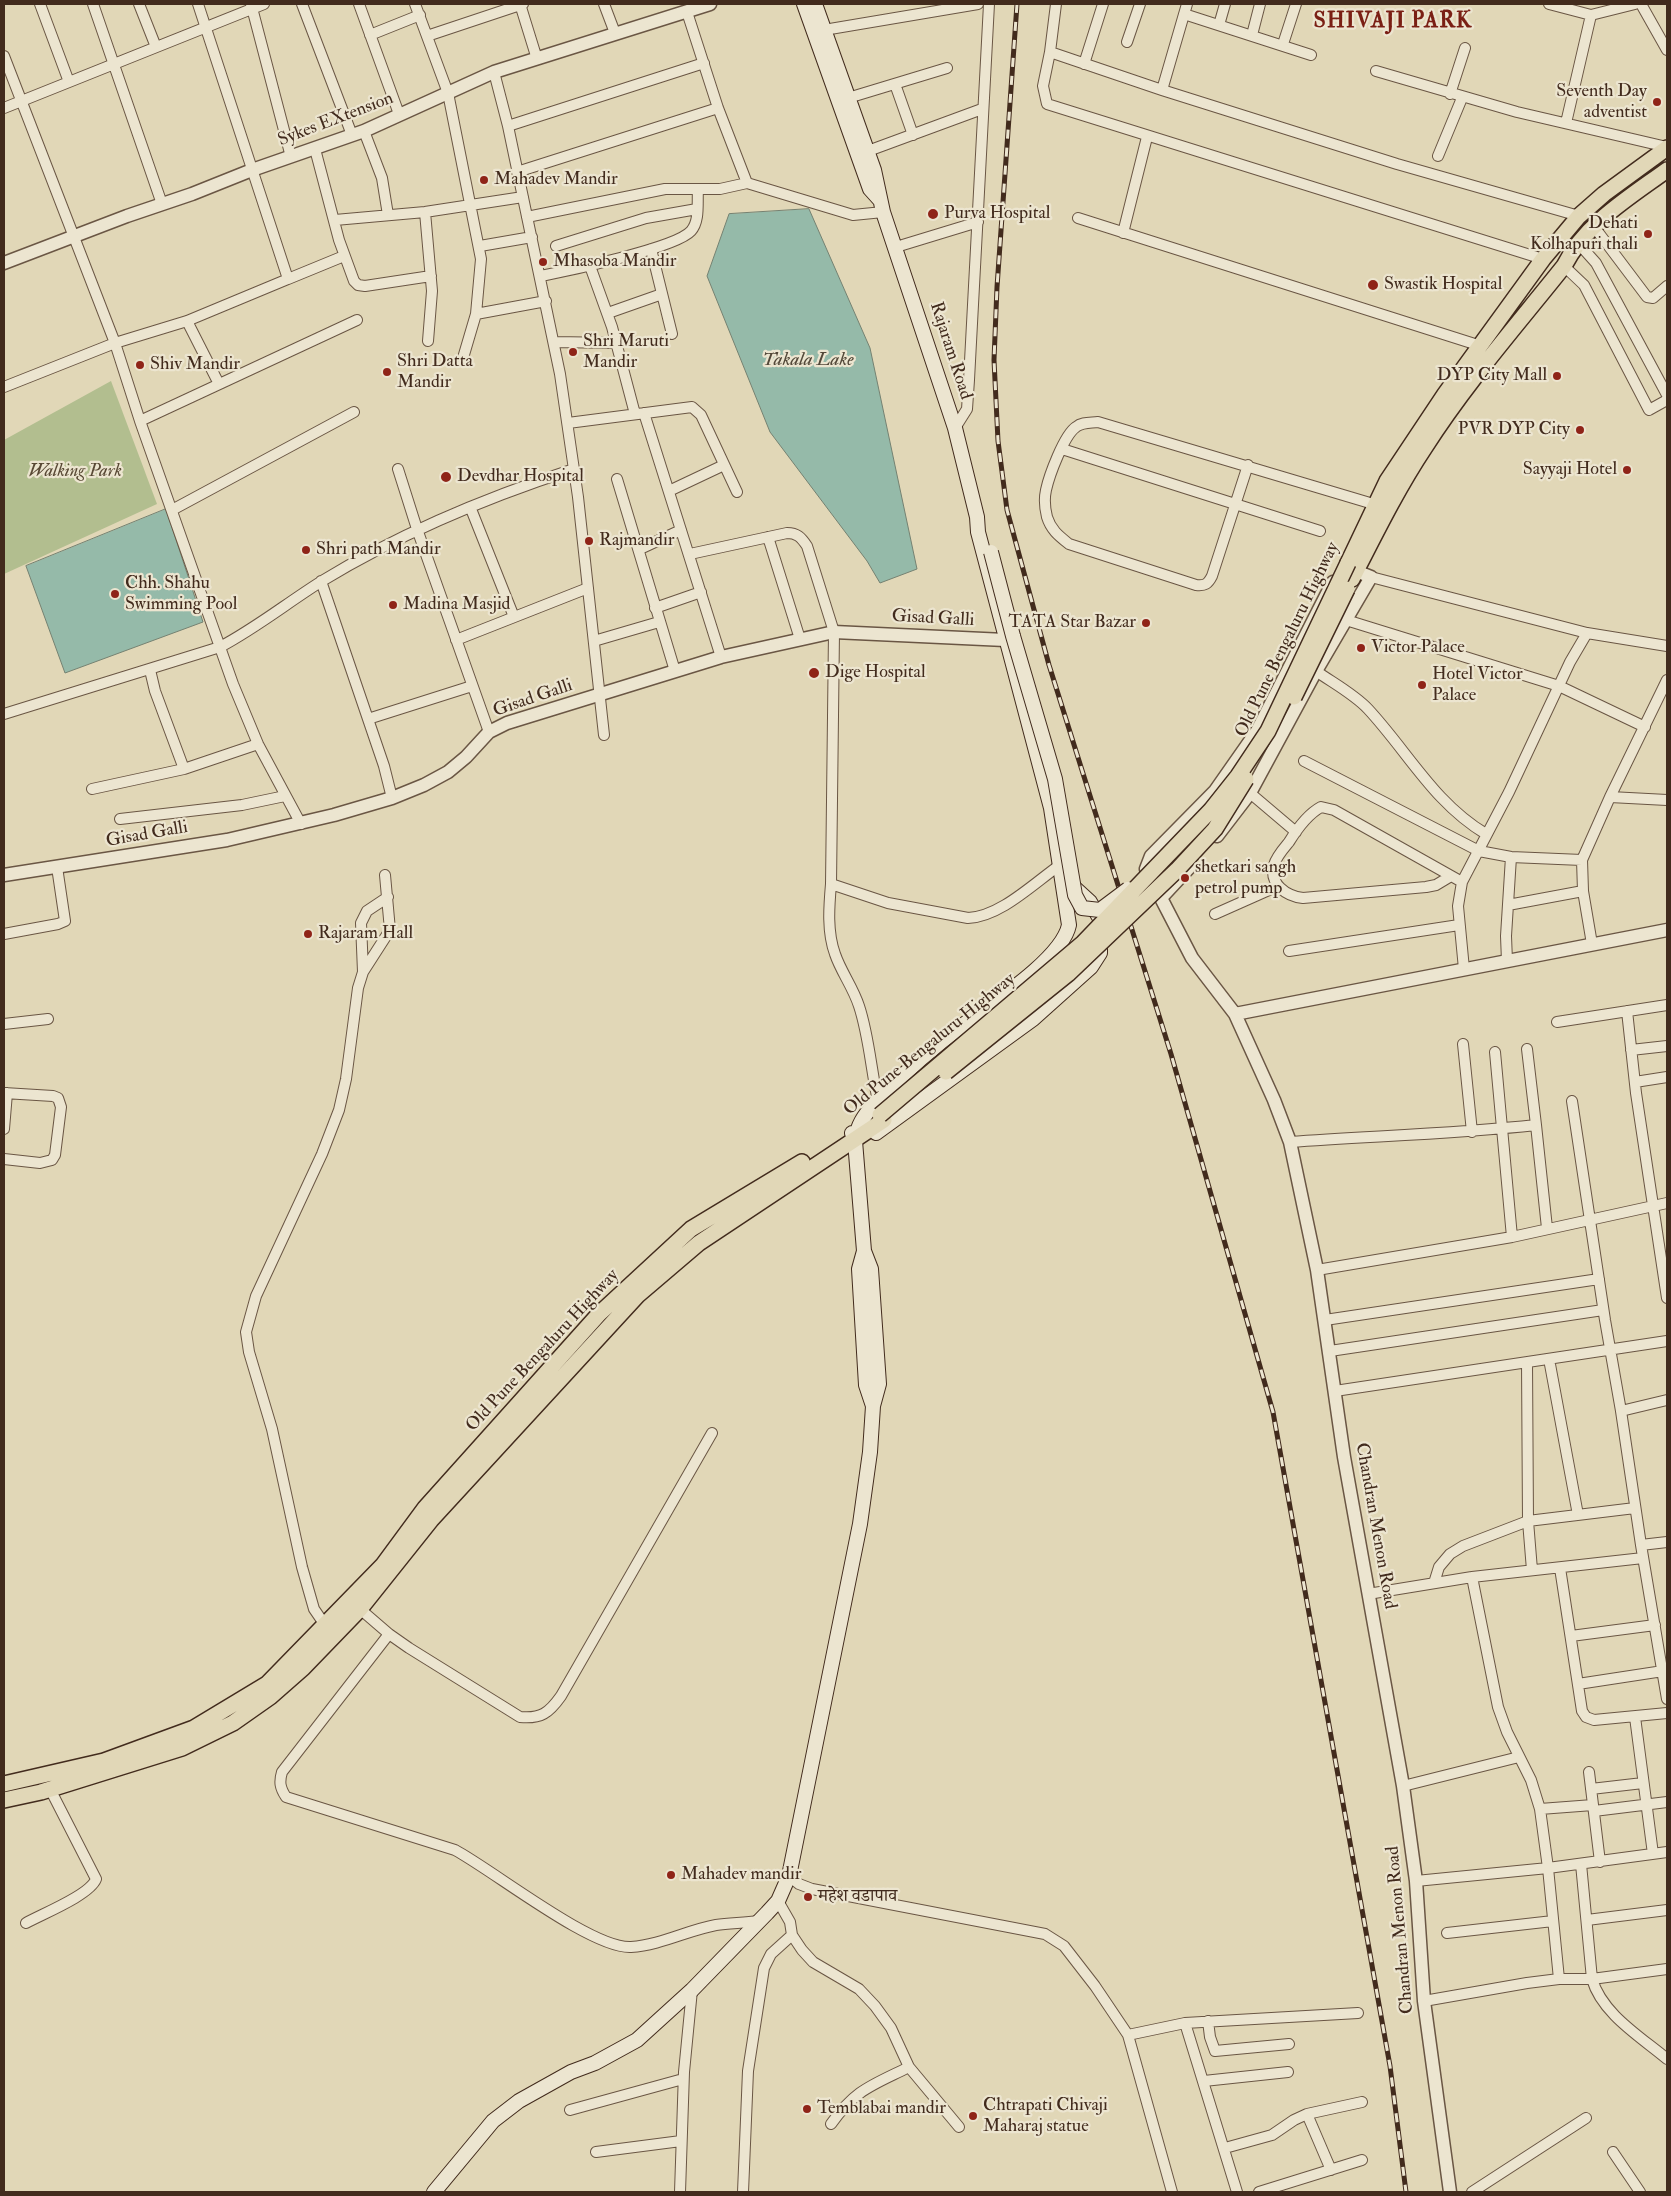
<!DOCTYPE html>
<html>
<head>
<meta charset="utf-8">
<style>
	body { margin:0 }
	#map { position:relative; width:1671px; height:2196px; overflow:hidden; background:#e1d7b7; font-family:"IM FELL Double Pica",serif }
	canvas { display:block }
	.frame { position:absolute; inset:0; border:5px solid #422b1d; pointer-events:none }
</style>
</head>
<body>
<div id="map">
<canvas width="1671" height="2196"></canvas>
<div class="frame"></div>
</div>
<script>
const ctx = document.querySelector('canvas').getContext('2d');
ctx.lineJoin = 'round';
function fill(path, color) { ctx.fillStyle = color; ctx.fill(path, 'evenodd'); }
function stroke(path, color, width, dash) { ctx.strokeStyle = color; ctx.lineWidth = width; ctx.lineCap = dash ? 'butt' : 'round'; ctx.setLineDash(dash || []); ctx.stroke(path); }
function write(font, color, halo, rows, align = 'center') {
  ctx.font = font + ' "IM FELL Double Pica","Noto Serif Devanagari",serif'; ctx.lineWidth = 4.5; ctx.setLineDash([]); ctx.textBaseline = 'middle'; ctx.strokeStyle = halo; ctx.fillStyle = color; for (const [text, x, y, turn = 0] of rows) {
    ctx.save(); ctx.translate(x, y); ctx.rotate((+turn || 0) * Math.PI / 180); ctx.textAlign = isNaN(turn) ? turn : align; if (halo) ctx.strokeText(text, 0, 0); ctx.fillText(text, 0, 0); ctx.restore();
  }
}
const green = new Path2D(`
	M111,381L157,504L4,574V440Z`);
const water = new Path2D(`
	M809,209L870,348L917,569L880,583L867,561L770,432L707,276L729,214Z
	M166,509L203,622L65,673L26,566Z`);
const minor = new Path2D(`
	M40,4L69,82
	M93,4L162,204
	M139,4L156,47
	M251,4L291,157
	M302,4L352,135
	M359,4L399,114
	M415,4L448,93L481,259L476,314L463,358
	M520,4L537,59
	M604,4L615,33
	M1056,4L1050,52L1043,86L1047,104L1543,259
	M1549,4L1591,15L1635,4
	M1641,4L1667,50
	M687,12L718,108L747,183L853,215L883,212
	M1184,14L1311,55
	M1219,25L1225,4
	M824,30L978,4
	M370,35L420,15
	M1252,35L1260,4
	M427,36L523,4
	M1127,42L1140,4
	M1283,44L1296,4
	M1050,52L1162,90L1397,164L1579,216
	M4,56L115,343L140,421L233,684L258,744L301,824
	M1084,64L1103,4
	M1376,71L1517,112L1667,147
	M494,72L508,126L560,374L578,497L604,735
	M895,84L913,135
	M1162,90L1187,4
	M1450,94L1465,48
	M848,98L947,68
	M4,108L264,4
	M1566,123L1591,15
	M508,126L704,63
	M364,131L382,178L388,215
	M315,149L339,240L354,281L358,285L365,286L431,276
	M868,151L982,109
	M1438,156L1462,98
	M517,172L718,108
	M425,212L432,291L428,341
	M527,217L665,189H720L747,183
	M1078,218L1481,346
	M335,220L425,212L523,197
	M1595,228L1647,297L1653,298L1667,286
	M1123,233L1147,137
	M1579,244L1596,263L1667,395
	M480,246L532,237
	M556,246L646,218L697,209
	M896,247L978,222
	M651,249L672,334
	M590,266L612,327L635,414
	M1564,266L1584,285L1649,410L1667,400
	M541,276C567,271 676,248 691,231C700,221 697,203 698,190
	M288,279L344,256
	M608,313L662,294
	M476,314L546,301
	M187,321L219,384
	M554,342L617,343
	M4,387L115,343L187,321L288,279L198,4
	M644,413L721,657
	M140,421L357,320
	M568,423L692,407L701,415L737,492
	M955,428L967,409L969,380L989,4
	M1062,449L1320,531
	M1248,465L1212,576C1208,584 1205,586 1196,585L1069,544C1059,536 1051,530 1047,517C1045,509 1044,499 1046,490C1049,476 1064,435 1076,427C1082,422 1090,423 1098,422L1380,506
	M398,469L417,529L489,732
	M617,479L675,671
	M669,491L724,465
	M471,509L514,617
	M172,510L354,412
	M768,537L800,639
	M640,549L681,530
	M690,554L787,533C797,533 801,537 807,546L834,632L831,884C829,907 827,932 835,954C841,972 853,987 859,1006C869,1036 871,1070 878,1101
	M1371,577L1587,633L1667,646
	M321,581L384,766L392,798
	M655,608L701,592
	M1346,620L1559,686L1645,727
	M456,640L588,588
	M594,641L659,622
	M150,670L155,691L184,769
	M1316,671C1333,683 1354,694 1368,709C1408,752 1434,803 1486,834
	M4,714L220,647C256,628 287,603 322,581C399,534 488,497 574,469
	M368,719L472,686
	M1304,761L1479,851L1511,857L1582,860
	M92,789L184,769L258,744
	M1250,793L1296,832
	M1610,797L1667,800
	M120,819L242,805L285,796
	M1451,876L1436,885L1426,887L1303,898C1286,896 1269,884 1274,865C1276,857 1284,848 1289,842C1297,829 1308,814 1321,807L1334,810L1462,882
	M831,884L888,903L968,918C1000,917 1034,883 1060,865
	M1508,905L1583,891
	M1215,914L1278,886
	M4,934L58,924L65,921L57,867
	M1592,944L1583,891L1582,860L1610,797L1667,680
	M1289,951L1459,925
	M1507,961L1506,936L1511,857
	M1464,969L1458,906L1462,882L1509,792L1570,662L1587,633
	M363,972L361,923L367,911L388,897
	M1627,1011L1636,1093L1667,1298
	M1557,1022L1667,1005
	M4,1024L48,1019
	M1463,1044L1472,1132
	M1527,1049L1536,1125
	M1631,1050L1667,1046
	M1495,1052L1512,1237
	M1635,1082L1667,1077
	M4,1093L53,1096L58,1098L61,1107L55,1155L52,1160L40,1163L4,1159
	M1572,1101L1605,1320L1621,1411L1667,1400
	M4,1129L7,1093
	M1290,1142C1372,1136 1454,1134 1536,1125L1547,1228
	M1317,1270L1512,1237L1667,1203
	M1325,1320L1599,1279
	M1330,1351L1603,1310
	M1549,1359L1578,1515
	M1527,1362L1528,1521L1532,1570
	M1335,1391L1667,1341
	M1621,1411L1641,1545L1667,1699
	M1641,1545L1667,1542
	M1560,1568L1582,1711L1586,1717L1594,1720L1667,1713
	M1472,1577L1498,1707L1507,1732L1531,1780L1540,1809L1548,1868L1559,1979
	M1434,1583L1439,1567L1450,1554L1463,1546L1528,1521L1635,1508
	M1368,1594L1472,1577L1643,1558
	M360,1609L389,1634L409,1648L520,1717C541,1719 549,1713 561,1696L712,1433
	M325,1625L314,1609L302,1567L272,1429L249,1352L246,1332L256,1296L322,1154L339,1110L346,1079L358,988L363,972L390,930L385,875
	M389,1634L282,1772C279,1782 280,1788 286,1797L455,1850C494,1871 592,1949 631,1947C661,1945 688,1930 716,1925C730,1923 745,1923 758,1921
	M1571,1636L1655,1625
	M1578,1684L1663,1671
	M1635,1717L1653,1854
	M1589,1772L1600,1862
	M1403,1786L1519,1757
	M1591,1789L1643,1783
	M1540,1809L1593,1805
	M1594,1811L1667,1802
	M1581,1864L1592,1979C1602,2014 1641,2037 1667,2059
	M789,1876L799,1884L812,1889L1045,1934L1064,1946L1095,1986L1128,2035L1172,2192
	M1416,1881L1548,1868L1667,1852
	M778,1901L790,1922L792,1935L802,1950L813,1962L859,1989L875,2006L891,2028L909,2067L959,2127
	M1587,1920L1667,1910
	M26,1923C42,1914 90,1895 96,1879L50,1789
	M1447,1933L1553,1921
	M1424,2001L1527,1983L1559,1979H1592L1667,1969
	M1208,2021L1210,2037L1215,2051L1289,2044
	M1185,2023L1358,2013
	M1128,2035L1185,2023L1237,2192
	M1204,2081L1288,2072
	M570,2110L683,2079
	M1307,2114L1331,2170
	M831,2124C856,2089 871,2086 909,2067
	M1225,2148L1272,2135L1294,2120L1307,2114L1362,2102
	M596,2152L681,2141
	M1613,2152L1640,2192
	M680,2192L684,2072L692,1990
	M743,2192L748,2071L764,1968L771,1954L792,1935
	M1259,2192L1362,2160
	M1472,2192L1586,2118`);
const tertiary = new Path2D(`
	M4,263L127,216L192,194L252,170L364,131L494,72L710,4
	M1333,582L1257,731L1215,791L1151,856L1146,869L1192,958L1235,1014L1274,1100L1290,1142L1317,1270L1344,1457L1403,1786L1416,1881L1424,2001L1450,2192
	M1217,836L1250,793L1316,671L1371,577L1356,571
	M4,875L227,840L334,815L392,798L424,785L448,772L466,757L489,732L507,723L721,657L834,632L1005,640
	M1162,897L1189,868
	M1235,1014L1667,930`);
const secondary = new Path2D(`
	M804,4L870,189L879,199
	M815,4L874,170L883,212L955,428L977,517L978,532L1051,808L1069,925C1062,959 991,1004 963,1025C935,1046 909,1068 885,1093C875,1104 863,1114 858,1129
	M1067,881L1090,902L1099,917
	M876,1133L1033,1019L1091,967L1100,953V938
	M864,1251L859,1269L866,1385L873,1406
	M434,2192L493,2121L519,2101L571,2072L595,2063L637,2040L692,1990L767,1913L778,1901L789,1876L860,1524L870,1452L873,1406L879,1384L871,1269L864,1251L855,1141L852,1133`);
const primary = new Path2D(`
	M1348,563L1387,481L1445,394L1543,259L1579,216L1604,194L1667,148
	M1352,579C1375,534 1397,489 1425,447C1466,383 1517,325 1564,266C1585,224 1630,197 1667,170
	M4,1784L104,1761L194,1728L267,1684L383,1565L425,1508L599,1314L691,1229L802,1162
	M4,1800L41,1792L182,1748L233,1723L270,1697L303,1668L360,1609L431,1520L638,1295L699,1243L884,1120`);
const rail = new Path2D(`
	M1017,4L997,287L994,360L998,441L1007,510L1049,665L1171,1054L1273,1412L1390,2066L1406,2192`);
const secondaryBridge = new Path2D(`
	M991,552L1013,636L1055,779L1075,895L1082,908L1100,910L1128,889`);
const primaryBridge = new Path2D(`
	M1294,697L1347,589
	M946,1072L1068,974L1177,870L1215,829L1246,779
	M880,1115L1083,943L1211,810L1238,776L1268,731L1348,563`);
const markers = [
	[1657,102,5,"#8f2418"],
	[484,180,5,"#8f2418"],
	[933,214,6,"#8f2418"],
	[1648,234,5,"#8f2418"],
	[543,262,5,"#8f2418"],
	[1373,285,6,"#8f2418"],
	[573,352,5,"#8f2418"],
	[140,365,5,"#8f2418"],
	[387,372,5,"#8f2418"],
	[1557,376,5,"#8f2418"],
	[1580,430,5,"#8f2418"],
	[1627,470,5,"#8f2418"],
	[446,477,6,"#8f2418"],
	[589,541,5,"#8f2418"],
	[306,550,5,"#8f2418"],
	[115,594,5,"#8f2418"],
	[393,605,5,"#8f2418"],
	[1146,623,5,"#8f2418"],
	[1361,648,5,"#8f2418"],
	[814,673,6,"#8f2418"],
	[1422,685,5,"#8f2418"],
	[1185,878,5,"#8f2418"],
	[308,934,5,"#8f2418"],
	[671,1875,5,"#8f2418"],
	[808,1897,5,"#8f2418"],
	[807,2109,5,"#8f2418"],
	[973,2116,5,"#8f2418"]
];
const poiNames = [
	["Seventh Day",1647,92,"right"],
	["adventist",1647,113,"right"],
	["Mahadev Mandir",494,180],
	["Purva Hospital",944,214],
	["Dehati",1638,224,"right"],
	["Kolhapuri thali",1638,245,"right"],
	["Mhasoba Mandir",553,262],
	["Swastik Hospital",1384,285],
	["Shri Maruti",583,342],
	["Mandir",583,363],
	["Shri Datta",397,362],
	["Mandir",397,383],
	["Shiv Mandir",150,365],
	["DYP City Mall",1547,376,"right"],
	["PVR DYP City",1570,430,"right"],
	["Sayyaji Hotel",1617,470,"right"],
	["Devdhar Hospital",457,477],
	["Rajmandir",599,541],
	["Shri path Mandir",316,550],
	["Chh. Shahu",125,584],
	["Swimming Pool",125,605],
	["Madina Masjid",403,605],
	["TATA Star Bazar",1136,623,"right"],
	["Victor Palace",1371,648],
	["Dige Hospital",825,673],
	["Hotel Victor",1432,675],
	["Palace",1432,696],
	["shetkari sangh",1195,868],
	["petrol pump",1195,889],
	["Rajaram Hall",318,934],
	["Mahadev mandir",681,1875],
	["महेश वडापाव",818,1897],
	["Chtrapati Chivaji",983,2106],
	["Maharaj statue",983,2127],
	["Temblabai mandir",817,2109]
];
const streetNames = [
	["Sykes EXtension",336,120,-21],
	["Rajaram Road",950,351,72],
	["Gisad Galli",933,619,3],
	["Old Pune Bengaluru Highway",1288,640,-64],
	["Gisad Galli",533,699,-19],
	["Gisad Galli",147,835,-10],
	["Old Pune Bengaluru Highway",930,1045,-39],
	["Old Pune Bengaluru Highway",543,1351,-47],
	["Chandran Menon Road",1375,1526,80],
	["Chandran Menon Road",1401,1930,-95]
];
const parkNames = [
	["Walking Park",75,472]
];
const waterNames = [
	["Takala Lake",808,361]
];
const districtNames = [
	["SHIVAJI PARK",1393,22]
];
fill(green, '#b2be8f');
fill(water, '#95baa9');
stroke(water, '#748171', 1);
stroke(minor, '#6a5644', 12);
stroke(tertiary, '#6a5644', 15);
stroke(secondary, '#422b1d', 16);
stroke(primary, '#422b1d', 18);
stroke(minor, '#ece5d0', 10);
stroke(tertiary, '#ece5d0', 12);
stroke(secondary, '#ece5d0', 14);
stroke(primary, '#e1d7b7', 15);
stroke(rail, '#422b1d', 5);
stroke(rail, '#ece5d0', 3, [9]);
stroke(secondaryBridge, '#422b1d', 16, []);
stroke(primaryBridge, '#422b1d', 18, []);
stroke(secondaryBridge, '#ece5d0', 14);
stroke(primaryBridge, '#e1d7b7', 15);
for (const [x, y, r, color] of markers) { const dot = new Path2D(); dot.arc(x, y, r, 0, 2 * Math.PI); ctx.fillStyle = color; ctx.fill(dot); stroke(dot, '#ece5d0', 2); }
write('18px', '#422b1d', '#ece5d0', poiNames, 'left');
write('18px', '#422b1d', '#ece5d0', streetNames);
write('italic 18px', '#584834', '#ece5d0', parkNames);
write('italic 19px', '#534839', '#ece5d0', waterNames);
ctx.letterSpacing = '1px';
write('bold 22px', '#7a1f14', '#ece5d0', districtNames);
ctx.letterSpacing = '0px';
</script>
</body>
</html>
